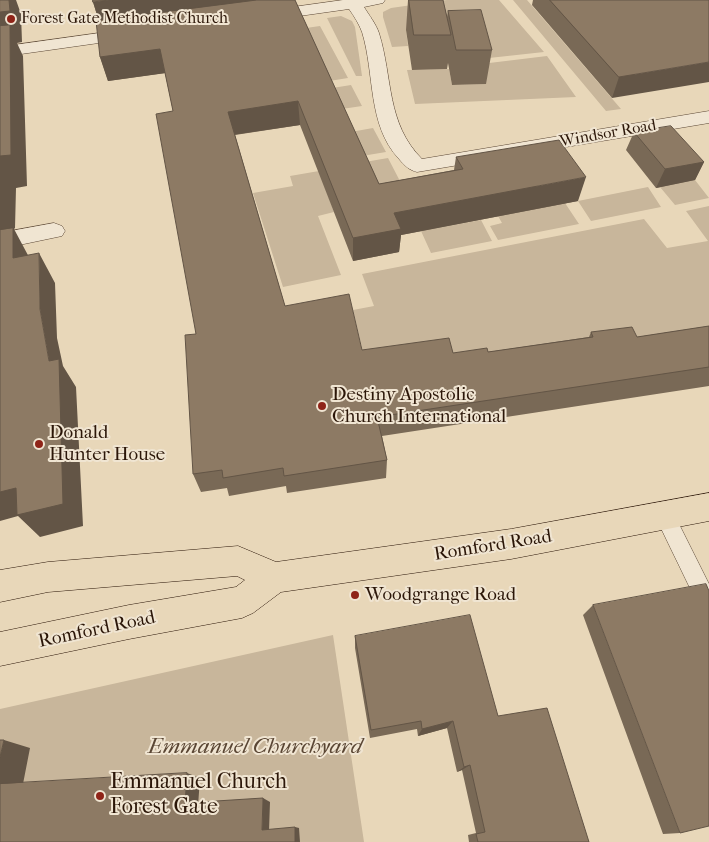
<!DOCTYPE html>
<html>
<head>
<meta charset="utf-8">
<style>
	body { margin:0 }
	canvas { display:block; background:#e8d7b9 }
</style>
</head>
<body>
<canvas width="709" height="842"></canvas>
<script>
const ctx = document.querySelector('canvas').getContext('2d');
ctx.lineJoin = 'round';
function fill(path, color) { ctx.fillStyle = color; ctx.fill(path, 'evenodd'); }
function stroke(path, color, width, dash) { ctx.strokeStyle = color; ctx.lineWidth = width; ctx.lineCap = dash ? 'butt' : 'round'; ctx.setLineDash(dash || []); ctx.stroke(path); }
function write(font, color, halo, rows, align = 'center') {
  ctx.font = font + ' "IM FELL French Canon",serif'; ctx.lineWidth = 4; ctx.setLineDash([]); ctx.textBaseline = 'middle'; ctx.strokeStyle = halo; ctx.fillStyle = color; for (const [text, x, y, turn = 0] of rows) {
    ctx.save(); ctx.translate(x, y); ctx.rotate((+turn || 0) * Math.PI / 180); ctx.textAlign = isNaN(turn) ? turn : align; if (halo) ctx.strokeText(text, 0, 0); ctx.fillText(text, 0, 0); ctx.restore();
  }
}
const green = new Path2D(`
	M447,0H499L544,52L489,58L406,30L408,46L392,47L383,17V12L391,8Z
	M513,0H527L621,109L606,111Z
	M341,16L352,21L355,27L362,76H356L327,18Z
	M320,26L348,78L323,82L299,29Z
	M547,56L576,97L415,104L407,70L449,69L452,85L486,84L481,64Z
	M351,85L362,106L335,110L326,89Z
	M373,128L386,152L356,157L345,133Z
	M388,158L402,185L371,191L359,163Z
	M319,171L334,212L318,216L341,275L283,287L253,193L293,186L290,176Z
	M695,180L709,198L675,205L660,187Z
	M648,187L661,207L591,221L578,201Z
	M565,203L579,224L498,240L490,226L502,223L498,216Z
	M709,206V347L371,386L353,310L374,306L362,274L644,219L667,248L708,241L686,211Z
	M481,220L492,241L431,253L421,231Z
	M333,635L364,842H0V709Z`);
const lane = new Path2D(`
	M665,507L672,510L709,584V616L702,613L655,516L658,510Z`);
const street = new Path2D(`
	M343,0H385L383,3L364,7C369,15 376,24 379,33C393,78 386,123 422,159L709,111V123L417,172C409,170 405,166 399,159C367,125 375,74 362,32C359,24 354,16 349,9L264,21L258,19L256,16L258,13L264,11Z
	M135,28L141,29L143,33L141,37L0,57V47Z
	M54,223L62,226L65,231L62,236L0,249V233Z`);
const primary = new Path2D(`
	M709,493V521L511,559L281,592L253,613L242,618L129,639L0,666V632L129,605L236,587L245,580L237,576L48,592L0,602V570L48,562L238,546L276,562L511,529Z`);
const wall = new Path2D(`
	M295,0L379,184L454,170L456,157L578,201L401,235L399,252L353,261L300,125L235,135L285,306L362,350L453,353L488,352L589,337L591,332L637,337L709,326V386L382,436L387,460L386,478L287,493L286,486L229,496L227,488L201,492L193,474L196,334L173,111L165,73L108,81L100,57L99,21L93,2Z
	M408,0H443L447,17L448,11L492,50L486,84L452,85L448,63L447,69L412,70L406,30Z
	M533,0H709L612,98L532,5Z
	M634,132L704,162L695,180L656,188L626,150Z
	M593,605L680,833L663,834L583,615Z
	M355,636L498,716L589,842H469L468,835L476,833L462,770L457,772L447,728L418,736L417,729L370,738L355,648Z`);
const shadedWall = new Path2D(`
	M9,0H16L21,14L22,42L17,43L23,56L27,186L16,188L15,228L14,229L30,259L31,288L0,237V12Z
	M109,0H288L102,31L93,2Z
	M160,49L166,73L108,81L100,57Z
	M709,62V82L612,98L619,77Z
	M298,101L300,125L232,135L228,112Z
	M704,162L695,180L656,188L665,169Z
	M586,177L578,201L401,235L399,252L353,261V238L394,213Z
	M39,253L55,283L57,338L63,366L76,387L83,526L40,537L18,516L0,521V492L49,361L40,309Z
	M453,721L447,728L418,736L422,729Z
	M4,740L30,748L22,789L0,786V757Z
	M470,765L462,770L457,772L464,767Z
	M187,773L200,778L198,806L185,803Z
	M263,798L270,802L269,831L262,830Z
	M295,827L299,828L300,842H295Z`);
const building = new Path2D(`
	M0,0H9L10,11L0,12Z
	M93,0H109L93,2Z
	M257,0H295L379,184L463,169L456,157L559,140L586,177L394,213L401,229L353,238L298,101L228,112L285,306L349,294L362,350L449,338L453,353L487,348L488,352L593,337L591,332L632,327L637,337L709,326V367L377,417L387,460L284,476L283,468L223,478L222,470L193,474L185,335L196,334L156,114L173,111L160,49L100,57L96,21Z
	M409,0H443L451,35H414Z
	M550,0H709V62L619,77Z
	M481,10L492,50H456L448,11Z
	M10,25L11,155L0,156V26Z
	M671,126L704,162L665,169L634,132Z
	M13,228V258L39,253L40,309L49,361L59,359L63,504L17,515L16,488L0,492V230Z
	M706,584L709,591V826L680,833L593,605Z
	M470,615L498,716L547,708L589,842H478L476,834L485,832L470,765L464,767L453,721L422,729L421,721L371,730L355,636Z
	M0,740H4L0,757Z
	M187,773L185,803L263,798L262,830L295,827V842H0V784Z`);
const markers = [
	[11,19,5,"#8f2418"],
	[322,406,5,"#8f2418"],
	[39,444,5,"#8f2418"],
	[355,595,5,"#8f2418"],
	[100,796,5,"#8f2418"]
];
const farPoinames = [
	["Forest Gate Methodist Church",21,19]
];
const farStreetnames = [
	["Windsor Road",608,134,-10]
];
const poiNames = [
	["Destiny Apostolic",332,395],
	["Church International",332,417],
	["Donald",49,433],
	["Hunter House",49,455],
	["Woodgrange Road",365,595]
];
const streetNames = [
	["Romford Road",493,546,-9],
	["Romford Road",97,630,-12]
];
const nearParknames = [
	["Emmanuel Churchyard",255,748]
];
const nearPoinames = [
	["Emmanuel Church",110,783],
	["Forest Gate",110,808]
];
fill(green, '#c8b69b');
stroke(lane, '#5a4634', 1);
stroke(street, '#5a4634', 1);
stroke(primary, '#2b1608', 1);
fill(lane, '#f0e5d2');
fill(street, '#f0e5d2');
fill(primary, '#e8d7b9');
fill(wall, '#796956');
fill(shadedWall, '#635546');
fill(building, '#8d7a64');
stroke(building, '#635546', 1);
for (const [x, y, r, color] of markers) { const dot = new Path2D(); dot.arc(x, y, r, 0, 2 * Math.PI); ctx.fillStyle = color; ctx.fill(dot); stroke(dot, '#f0e5d2', 2); }
write('16px', '#2b1608', '#f0e5d2', farPoinames, 'left');
write('16px', '#2b1608', '#f0e5d2', farStreetnames);
write('19px', '#2b1608', '#f0e5d2', poiNames, 'left');
write('19px', '#2b1608', '#f0e5d2', streetNames);
write('italic 22px', '#5a4634', '#f0e5d2', nearParknames);
write('22px', '#2b1608', '#f0e5d2', nearPoinames, 'left');
</script>
</body>
</html>
